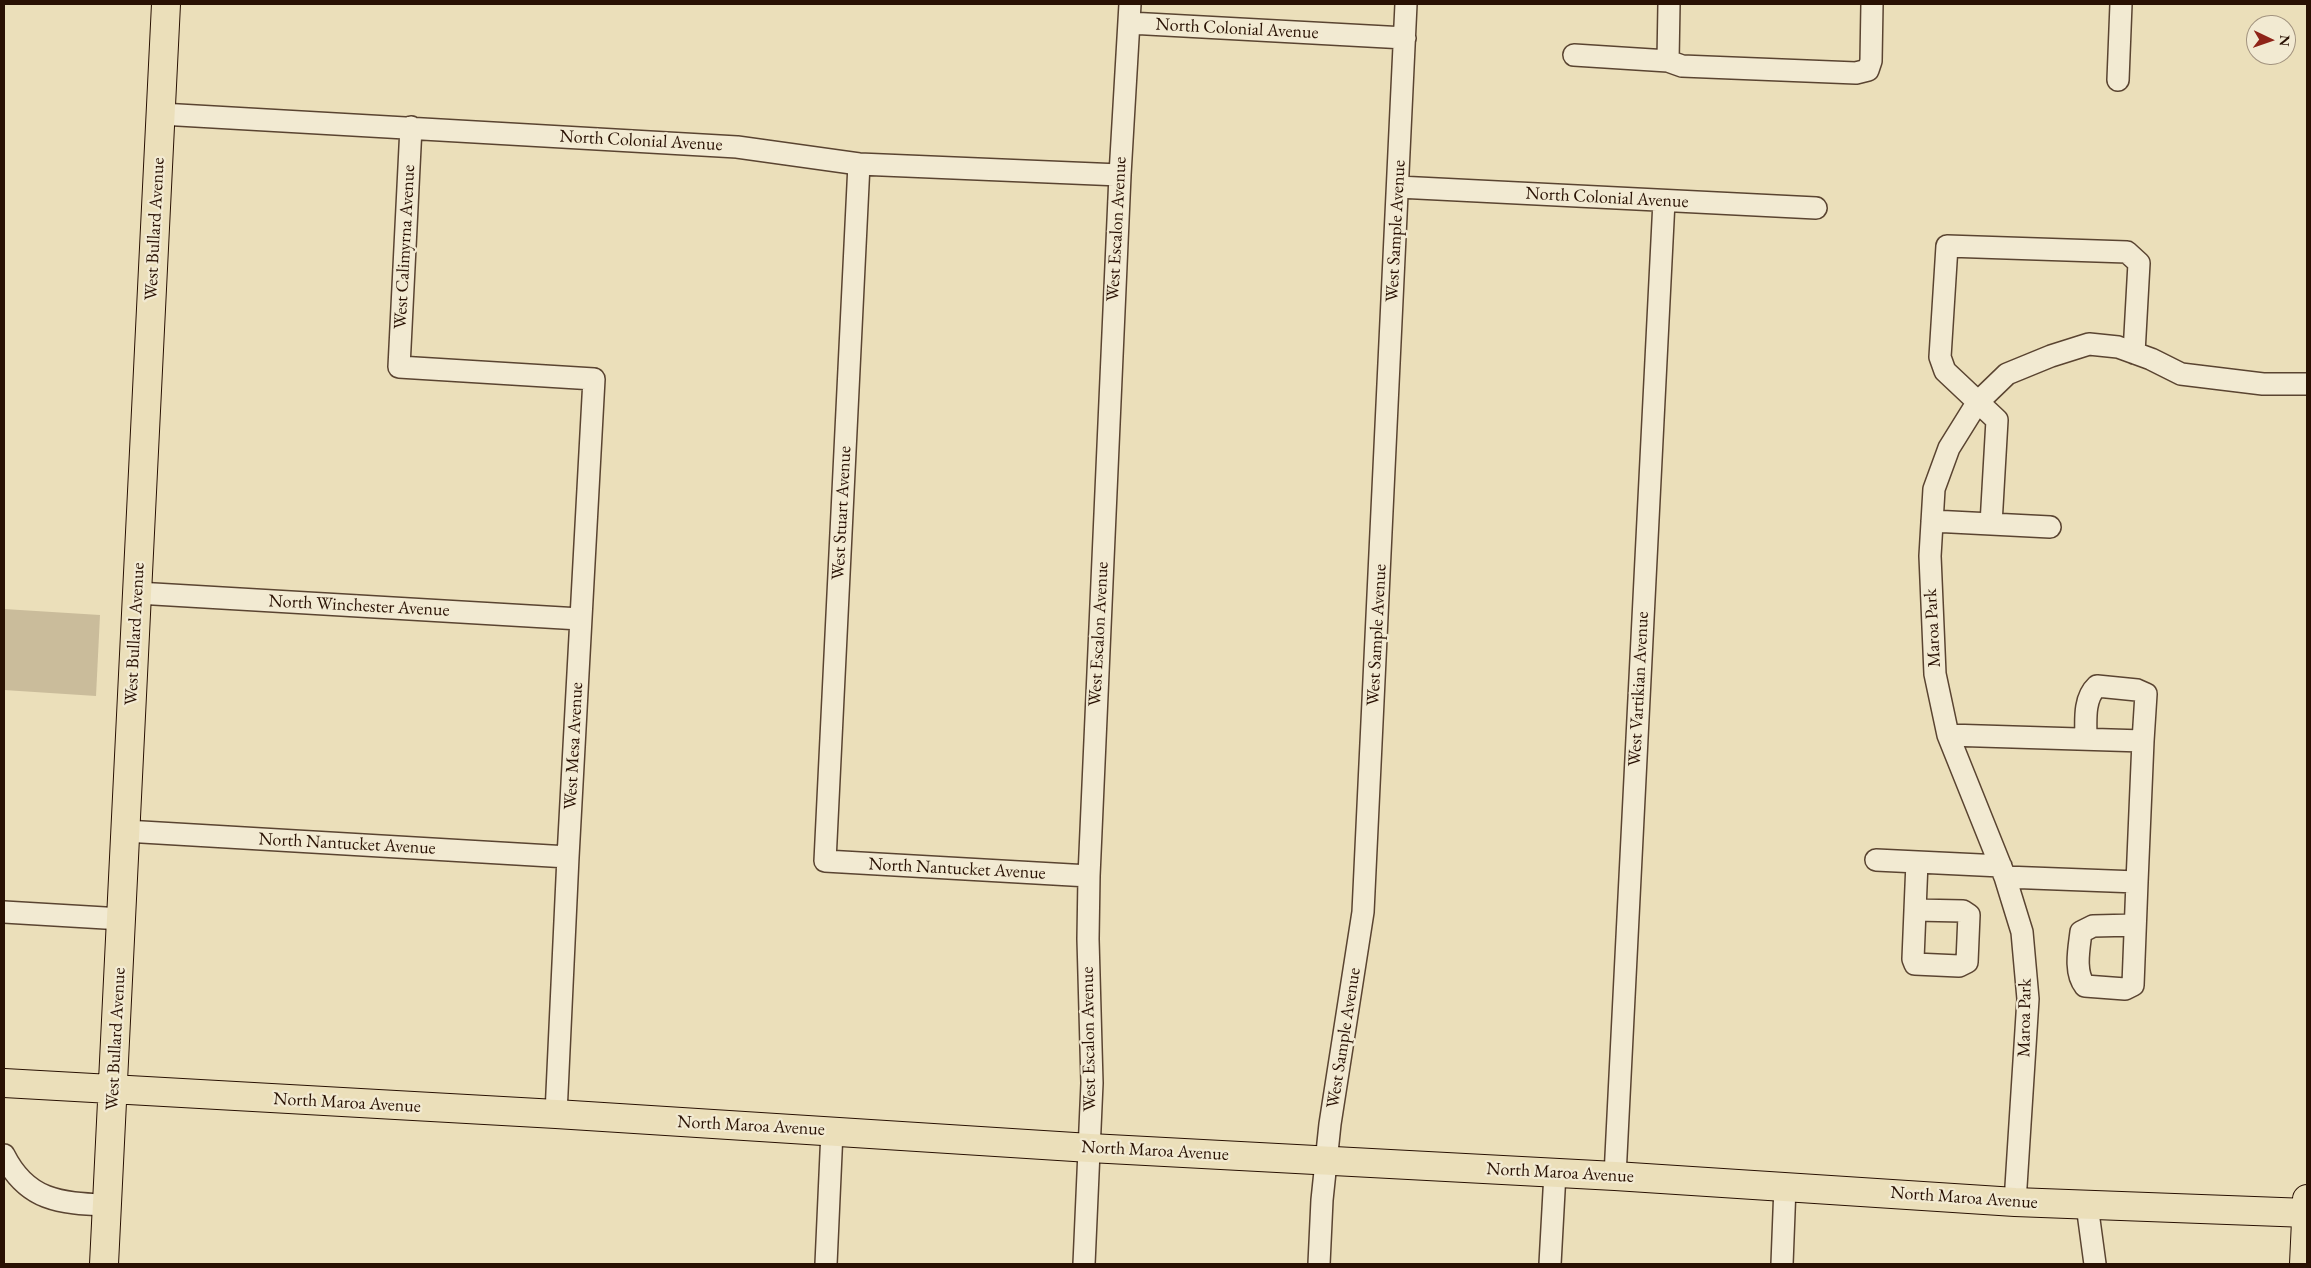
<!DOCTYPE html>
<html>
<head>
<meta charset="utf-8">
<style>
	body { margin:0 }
	#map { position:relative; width:2311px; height:1268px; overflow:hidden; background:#ebdfba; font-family:"EB Garamond",serif }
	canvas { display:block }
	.frame { position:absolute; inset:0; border:5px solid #291103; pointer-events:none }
	.north { position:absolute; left:2246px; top:15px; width:50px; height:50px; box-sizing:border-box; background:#f2ead2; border:1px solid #a2937f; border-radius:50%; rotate:93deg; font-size:14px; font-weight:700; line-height:20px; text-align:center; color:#291103 }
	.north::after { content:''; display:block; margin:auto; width:18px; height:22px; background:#8f2418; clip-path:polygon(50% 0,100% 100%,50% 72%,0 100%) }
</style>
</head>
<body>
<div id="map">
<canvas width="2311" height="1268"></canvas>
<div class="frame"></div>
<div class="north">N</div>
</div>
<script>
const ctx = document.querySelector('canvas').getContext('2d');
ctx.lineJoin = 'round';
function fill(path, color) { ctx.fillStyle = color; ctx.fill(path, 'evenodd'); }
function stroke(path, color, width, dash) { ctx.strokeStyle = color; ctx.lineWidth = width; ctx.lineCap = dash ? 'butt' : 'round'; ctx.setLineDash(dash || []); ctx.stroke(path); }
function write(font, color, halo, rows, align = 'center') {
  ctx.font = font + ' "EB Garamond",serif'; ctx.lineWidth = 4.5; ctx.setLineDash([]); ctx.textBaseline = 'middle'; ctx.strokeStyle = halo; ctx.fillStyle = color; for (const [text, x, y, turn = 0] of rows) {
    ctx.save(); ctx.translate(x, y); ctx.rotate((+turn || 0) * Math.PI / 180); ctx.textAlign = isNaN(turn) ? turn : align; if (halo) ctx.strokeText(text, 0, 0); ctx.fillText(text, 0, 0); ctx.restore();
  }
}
const green = new Path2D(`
	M4,609L100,615L96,696L4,690Z`);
const minor = new Path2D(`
	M1129,23L1405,38
	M1574,55L1668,61L1682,66L1856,73L1868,70L1871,61L1872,4
	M1668,61L1669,4
	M2118,80L2121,4
	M161,114L737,147L859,164L1120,175
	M411,127L399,367L594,379L568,857L556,1114
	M859,164L825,861L1089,876
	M1398,187L1816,208
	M1932,521L2050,527
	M1991,524L1997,420L1945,371L1940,357L1947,246L2127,252L2139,263L2134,353
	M137,593L580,619
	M1948,735L2143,741L2137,882L2005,877
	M2086,739C2086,722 2083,699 2097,686L2137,690L2146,694L2143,741
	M125,831L568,857
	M1876,860L2001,866
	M1915,910L1963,911L1969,915L1967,962L1959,966L1915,964L1913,959L1917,862
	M4,912L122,919
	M2135,925L2093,926L2081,932C2079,949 2074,972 2085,986L2125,989L2133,985L2137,882
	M4,1155C27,1201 60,1203 106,1205
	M1615,1176L1664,201
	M2015,1202L2028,999L2022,932L2005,877L1948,735L1935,674L1930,556L1934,489L1949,448L1977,403L2007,374L2051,356L2089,344L2118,347L2151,359L2181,374L2263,384H2307
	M2087,1205L2095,1264
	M826,1264L832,1131
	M1084,1264L1092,1083L1088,939L1089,876L1120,175L1130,4
	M1319,1264L1322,1200L1330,1124L1363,912L1406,4
	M1550,1264L1555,1173
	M1782,1264L1785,1186`);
const major = new Path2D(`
	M4,1083L556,1114L1090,1148L1615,1176L2015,1202L2307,1213
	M104,1264L166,4
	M2304,1264L2307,1199`);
const streetNames = [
	["North Colonial Avenue",1237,29,3],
	["North Colonial Avenue",641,141,3],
	["North Colonial Avenue",1607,198,3],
	["West Bullard Avenue",155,229,-87],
	["West Escalon Avenue",1117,229,-87],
	["West Sample Avenue",1396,231,-87],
	["West Calimyrna Avenue",405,247,-87],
	["West Stuart Avenue",842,513,-87],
	["North Winchester Avenue",359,606,3],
	["Maroa Park",1933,628,-93],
	["West Bullard Avenue",135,634,-87],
	["West Escalon Avenue",1099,634,-87],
	["West Sample Avenue",1377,635,-87],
	["West Vartikian Avenue",1639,689,-87],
	["West Mesa Avenue",574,746,-87],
	["North Nantucket Avenue",347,844,3],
	["North Nantucket Avenue",957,869,3],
	["Maroa Park",2025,1018,-89],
	["West Sample Avenue",1344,1038,-81],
	["West Bullard Avenue",116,1039,-87],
	["West Escalon Avenue",1089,1039,-91],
	["North Maroa Avenue",347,1103,3],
	["North Maroa Avenue",751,1126,3],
	["North Maroa Avenue",1155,1151,3],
	["North Maroa Avenue",1560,1173,3],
	["North Maroa Avenue",1964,1198,4]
];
fill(green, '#cabc9b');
stroke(minor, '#5a4431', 24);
stroke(major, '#291103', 30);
stroke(minor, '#f2ead2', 21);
stroke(major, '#ebdfba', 28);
write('18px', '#291103', '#f2ead2', streetNames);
</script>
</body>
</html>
